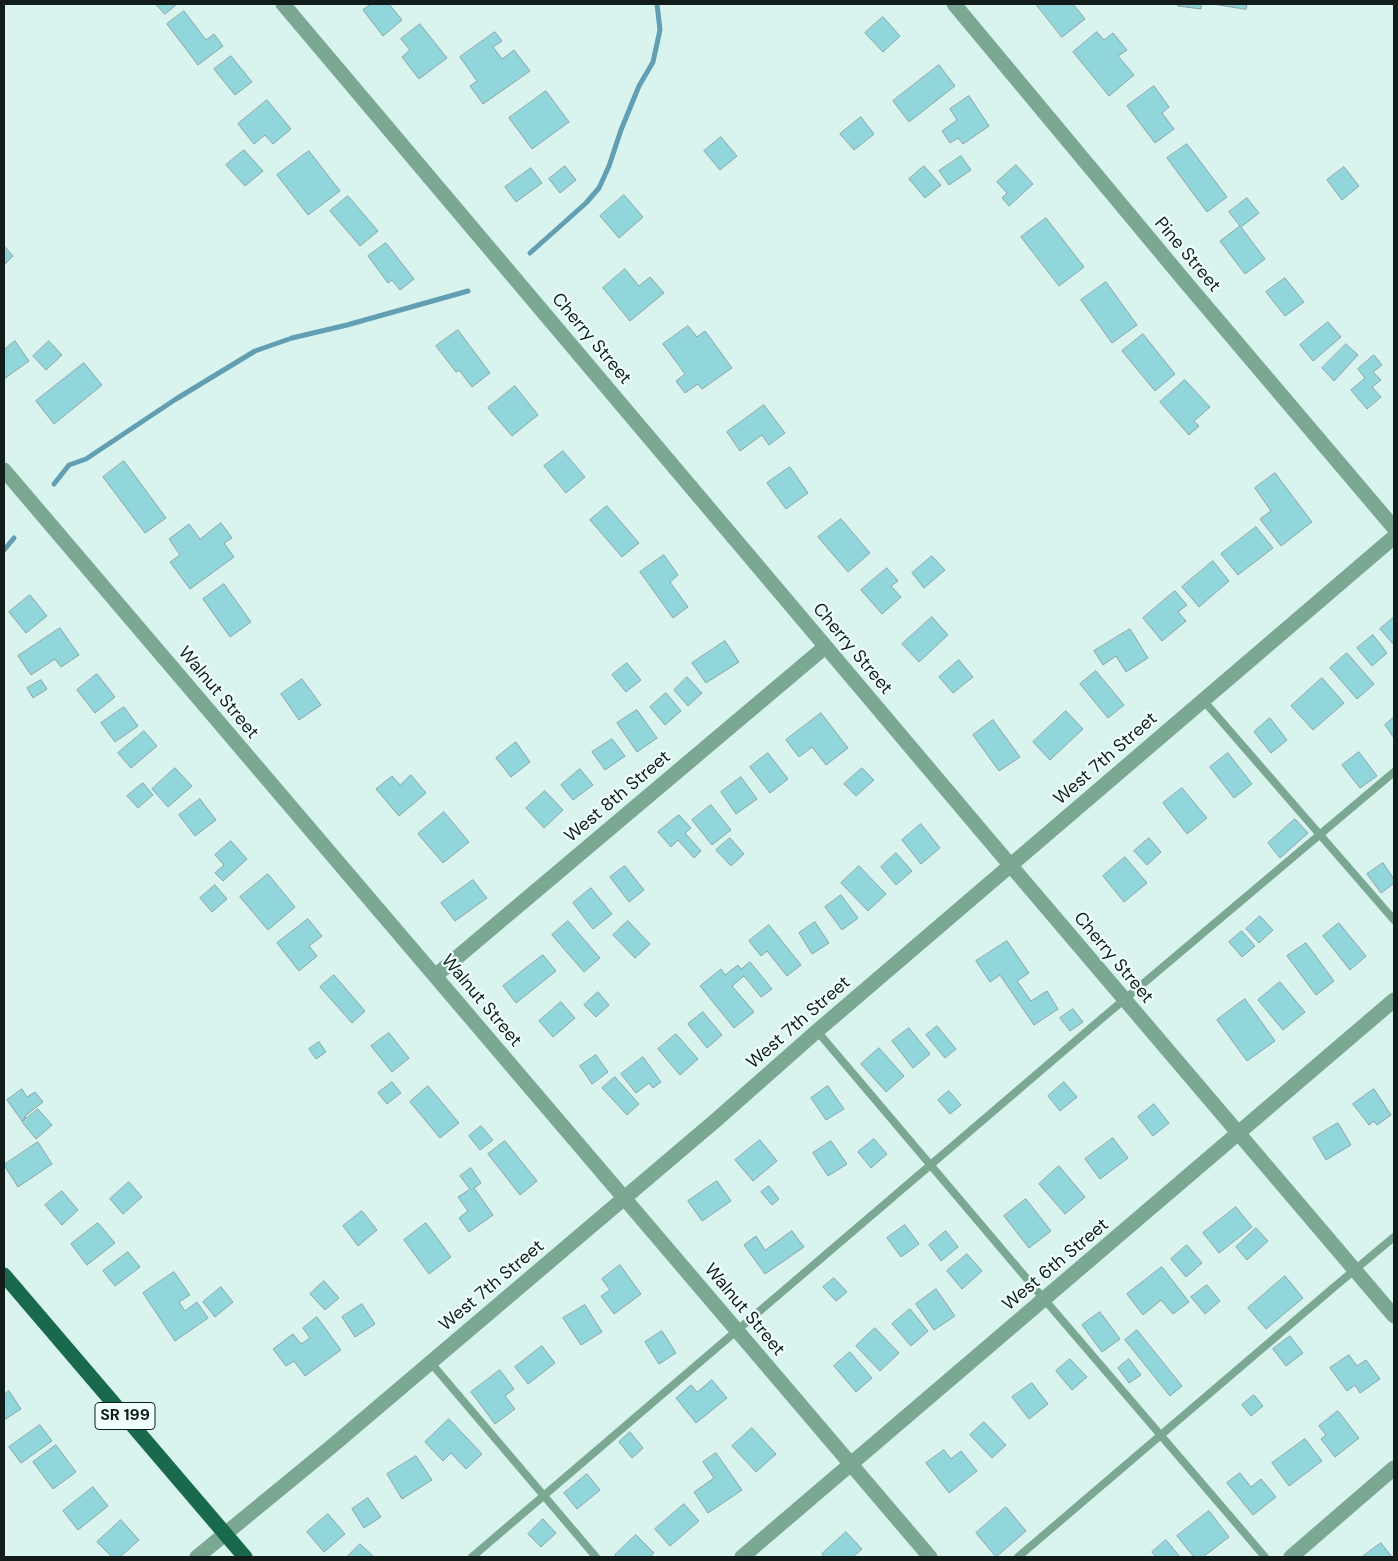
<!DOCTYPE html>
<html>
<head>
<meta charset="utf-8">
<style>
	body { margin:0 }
	#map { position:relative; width:1398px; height:1561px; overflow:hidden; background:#d9f4ef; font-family:"DM Sans",sans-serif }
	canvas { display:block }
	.frame { position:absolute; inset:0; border:5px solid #121c1a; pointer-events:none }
</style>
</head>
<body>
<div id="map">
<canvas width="1398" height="1561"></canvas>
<div class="frame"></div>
</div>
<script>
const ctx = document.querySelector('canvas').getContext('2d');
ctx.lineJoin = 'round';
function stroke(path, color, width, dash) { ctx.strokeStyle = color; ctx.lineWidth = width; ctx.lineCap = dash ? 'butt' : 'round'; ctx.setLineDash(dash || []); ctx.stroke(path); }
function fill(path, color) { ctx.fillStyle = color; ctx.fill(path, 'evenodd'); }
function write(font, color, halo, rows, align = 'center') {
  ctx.font = font + ' "DM Sans",sans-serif'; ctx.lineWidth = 4.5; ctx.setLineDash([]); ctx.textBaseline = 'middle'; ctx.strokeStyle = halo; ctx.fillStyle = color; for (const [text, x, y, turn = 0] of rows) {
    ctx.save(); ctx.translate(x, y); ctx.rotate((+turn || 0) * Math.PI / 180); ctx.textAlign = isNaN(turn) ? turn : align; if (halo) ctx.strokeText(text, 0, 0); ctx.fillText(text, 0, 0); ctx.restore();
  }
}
const stream = new Path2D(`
	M530,253L586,203L599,188L609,166L621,130L639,86L653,62L660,30L657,4
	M54,484L69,465L86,459L176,399L255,351L292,338L347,325L468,291
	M4,550L14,538`);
const building = new Path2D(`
	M156,4H177L165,14Z
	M371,4H389L402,20L383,36L363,10Z
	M1036,4H1073L1085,19L1062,37Z
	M1178,4H1201V9L1178,6Z
	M1213,4H1247L1246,9Z
	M184,11L206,40L214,34L223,46L198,65L167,24Z
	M883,17L900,36L883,52L865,33Z
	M420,24L447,58L419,79L402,57L410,50L401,39Z
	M495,32L502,41L493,47L502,59L514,50L530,71L483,104L470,86L477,81L460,57Z
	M1097,32L1104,40L1113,33L1127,50L1118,56L1134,75L1109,96L1073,52Z
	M231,56L252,82L235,95L214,69Z
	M939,65L955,86L909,122L893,101Z
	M1154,86L1169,107L1162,113L1174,129L1155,143L1127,106Z
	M546,91L569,122L532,149L509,118Z
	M969,96L989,126L963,144L958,138L950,143L942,131L957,120L950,109Z
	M267,100L291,129L273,144L265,135L254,144L238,124Z
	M861,117L874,134L854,150L840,134Z
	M721,137L737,156L720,170L704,151Z
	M1187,144L1227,197L1207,212L1167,158Z
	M244,150L263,171L245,186L226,165Z
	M309,151L340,191L308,215L277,175Z
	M961,156L971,170L949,185L939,171Z
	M1016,165L1033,184L1009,206L1002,198L1007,193L997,182Z
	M565,166L576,180L560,193L549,179Z
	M924,166L941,185L925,198L909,179Z
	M1344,167L1359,186L1342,200L1327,180Z
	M531,168L542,183L516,202L505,187Z
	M624,195L643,217L619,238L600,216Z
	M348,196L378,231L360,246L330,211Z
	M1247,198L1259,213L1241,227L1265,259L1245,274L1220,241L1240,226L1229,212Z
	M1046,218L1084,267L1059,286L1021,237Z
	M386,243L414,279L400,290L392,280L388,283L368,256Z
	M4,246L13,256L4,265Z
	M625,269L639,286L650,277L664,293L630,321L603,288Z
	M1285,278L1304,302L1285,316L1266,292Z
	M1106,282L1137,325L1112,343L1081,300Z
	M1328,322L1341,337L1313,361L1300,345Z
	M688,326L697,337L705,331L732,368L702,389L698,384L685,393L676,381L685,374L663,344Z
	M458,330L490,373L472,387L459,370L456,372L436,346Z
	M1143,334L1175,374L1155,391L1122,351Z
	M15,341L29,361L4,379V350Z
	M49,341L62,355L46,370L33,356Z
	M1346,344L1358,355L1334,381L1322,368Z
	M1374,355L1382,365L1373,372L1381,380L1372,387L1381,397L1367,409L1351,390L1365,378L1358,369Z
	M84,363L102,385L54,424L36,401Z
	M1185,380L1210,407L1194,421L1199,426L1189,435L1160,402Z
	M515,386L538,415L512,436L488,408Z
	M764,405L785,433L769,445L762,435L740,451L727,432Z
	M563,451L585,477L566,493L544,466Z
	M124,461L166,518L145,533L103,477Z
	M790,467L808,493L786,509L767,483Z
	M1275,473L1312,522L1281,546L1260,519L1271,511L1255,488Z
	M607,506L639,543L622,557L590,520Z
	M841,519L870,553L848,572L818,537Z
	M221,523L232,538L224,543L234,557L190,589L170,562L180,555L169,539L189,524L200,539Z
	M1256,527L1273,548L1238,575L1221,554Z
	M664,555L678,575L670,582L688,607L673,618L640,572Z
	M932,556L945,570L924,588L912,573Z
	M1213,561L1229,581L1199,607L1182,587Z
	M887,568L898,581L891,586L901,597L882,614L861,590Z
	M224,584L251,622L230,637L203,599Z
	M1175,591L1187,605L1178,612L1186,621L1162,641L1143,618Z
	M30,595L47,616L26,633L9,612Z
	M932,617L948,635L919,662L902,644Z
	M1394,617V645L1380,629Z
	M60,628L79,655L61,667L55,659L31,675L18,656Z
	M1130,629L1148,658L1126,672L1116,656L1103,665L1094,651Z
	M1373,635L1387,653L1372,666L1357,648Z
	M725,641L739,662L706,683L692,663Z
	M1347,653L1374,684L1357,699L1330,668Z
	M959,660L973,677L953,693L939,677Z
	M627,663L641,680L626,692L612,675Z
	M1096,671L1124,705L1108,718L1080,684Z
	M97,674L115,697L95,713L77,690Z
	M687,677L702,693L688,706L674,690Z
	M1322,678L1344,703L1313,730L1291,706Z
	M302,679L321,705L299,720L281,694Z
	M41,680L47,689L33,698L27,688Z
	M666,693L681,711L665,725L650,707Z
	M124,707L138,726L115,742L101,723Z
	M637,710L657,738L637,752L617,723Z
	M1066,711L1083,729L1050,760L1033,742Z
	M821,713L848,748L826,765L812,747L799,757L786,740Z
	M1394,717V738L1385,725Z
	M1270,718L1287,740L1271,753L1254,732Z
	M993,720L1020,757L999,771L973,735Z
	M144,731L157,746L131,768L118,753Z
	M612,739L625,756L605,770L592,752Z
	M516,742L530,762L511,777L496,758Z
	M1359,752L1377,776L1360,788L1342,765Z
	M768,753L788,779L770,793L750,767Z
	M1228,753L1252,784L1234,798L1210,767Z
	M175,768L192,786L168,807L152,789Z
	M862,768L874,780L856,796L844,784Z
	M580,769L593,785L573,800L561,785Z
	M411,775L426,793L399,816L376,789L392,776L400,785Z
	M741,777L757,799L736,814L721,792Z
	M143,783L153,795L138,808L127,796Z
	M1182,788L1207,818L1187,834L1163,803Z
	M545,791L563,810L544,828L526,808Z
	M200,799L216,820L195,836L179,815Z
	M711,805L731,830L712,845L692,820Z
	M444,812L469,842L443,863L418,834Z
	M679,815L691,828L685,833L701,851L694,858L678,840L671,847L658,832Z
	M1295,819L1308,833L1280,858L1268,843Z
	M921,824L940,848L921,864L902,840Z
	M730,838L744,854L731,866L716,850Z
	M1149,838L1161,852L1147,865L1134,851Z
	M231,841L247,859L223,881L215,873L224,865L215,855Z
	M896,853L912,871L896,885L881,867Z
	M1125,857L1147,883L1124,902L1103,876Z
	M1383,863L1394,879V883L1381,893L1367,874Z
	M625,866L644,890L629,902L610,877Z
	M859,866L886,894L868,911L841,883Z
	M268,874L295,907L268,930L240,897Z
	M473,880L487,898L455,921L441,903Z
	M215,885L227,899L212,912L200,898Z
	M591,888L612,914L593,929L573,903Z
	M841,895L858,918L842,930L825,907Z
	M1260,916L1273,930L1259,943L1246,929Z
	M308,919L322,936L309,946L317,956L299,971L277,943Z
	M568,921L600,958L584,972L552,935Z
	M628,921L650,944L635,958L613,935Z
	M815,922L829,943L812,954L799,933Z
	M1339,923L1366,956L1350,970L1323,936Z
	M769,925L801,965L787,976L767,951L761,956L749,941Z
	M1242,931L1255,946L1242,957L1229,942Z
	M1007,941L1029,973L1017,981L1031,1001L1047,991L1058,1009L1034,1025L1000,975L990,982L976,961Z
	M1306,943L1334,981L1316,995L1287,956Z
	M543,955L556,971L516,1003L503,986Z
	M750,962L772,989L761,997L744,976L732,986L754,1012L734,1028L700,986L721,969L725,975L738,965L741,969Z
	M334,975L365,1011L352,1023L320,987Z
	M1280,982L1305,1012L1283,1030L1258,1000Z
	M598,992L609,1005L596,1017L584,1005Z
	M1245,999L1275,1041L1247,1061L1217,1020Z
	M561,1002L575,1018L553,1037L539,1021Z
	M1073,1009L1083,1022L1070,1031L1060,1018Z
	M703,1012L722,1035L707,1048L688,1024Z
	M937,1026L956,1049L945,1058L926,1035Z
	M909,1028L930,1054L913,1068L892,1041Z
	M389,1033L409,1058L392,1072L371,1046Z
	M676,1034L698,1059L680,1075L658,1049Z
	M319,1042L326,1052L316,1059L309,1049Z
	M879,1048L904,1076L886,1092L861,1064Z
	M596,1055L608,1072L592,1084L580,1066Z
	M643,1057L661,1082L653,1088L649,1083L636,1093L621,1074Z
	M615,1077L639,1104L627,1115L602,1088Z
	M392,1082L401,1093L387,1104L378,1093Z
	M1064,1082L1077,1097L1060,1111L1048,1096Z
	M428,1086L459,1123L440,1138L410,1102Z
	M828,1086L844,1109L826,1120L811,1098Z
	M22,1089L27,1097L35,1092L43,1102L25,1116L26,1117L22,1121L7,1100Z
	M1374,1089L1391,1115L1377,1125L1374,1121L1369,1125L1353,1104Z
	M949,1091L961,1105L950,1114L938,1100Z
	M1154,1104L1169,1123L1153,1136L1138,1117Z
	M38,1109L52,1125L36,1139L22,1122Z
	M1338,1123L1351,1145L1326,1160L1313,1138Z
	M481,1126L493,1140L480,1150L469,1136Z
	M1113,1138L1128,1158L1100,1179L1085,1159Z
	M874,1139L887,1154L871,1168L858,1152Z
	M760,1140L777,1161L753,1181L735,1160Z
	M505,1141L537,1181L520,1195L488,1154Z
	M831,1141L847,1164L828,1176L813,1153Z
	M38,1142L52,1164L18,1187L4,1165Z
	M1059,1166L1085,1197L1065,1214L1039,1184Z
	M471,1168L481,1183L474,1188L493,1215L469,1232L459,1218L468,1211L458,1197L470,1189L460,1176Z
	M717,1181L731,1201L702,1221L688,1201Z
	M129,1182L142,1197L123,1214L110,1199Z
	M769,1186L779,1199L772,1205L761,1192Z
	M62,1191L78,1210L62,1225L45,1205Z
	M1026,1199L1051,1231L1029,1248L1004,1216Z
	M1236,1207L1252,1227L1219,1253L1203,1233Z
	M362,1211L377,1230L358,1246L343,1226Z
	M98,1223L115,1243L87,1265L71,1244Z
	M426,1223L451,1257L429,1274L404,1240Z
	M905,1225L919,1244L901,1257L887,1238Z
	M1256,1228L1268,1241L1247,1260L1236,1247Z
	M792,1231L804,1247L765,1274L744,1245L756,1236L765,1250Z
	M946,1231L958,1247L941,1261L929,1245Z
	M1187,1245L1202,1263L1186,1277L1171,1259Z
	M128,1252L140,1267L115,1286L103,1271Z
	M967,1254L982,1271L962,1289L947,1271Z
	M620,1265L641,1294L614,1314L601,1296L610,1290L602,1279Z
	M1162,1267L1189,1302L1173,1314L1161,1300L1143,1315L1127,1294Z
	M174,1272L190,1295L179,1302L185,1311L197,1302L208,1318L175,1341L143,1293Z
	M1285,1276L1303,1298L1266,1329L1248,1308Z
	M834,1278L847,1292L836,1301L823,1287Z
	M324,1281L339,1298L325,1310L310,1294Z
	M1207,1285L1220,1301L1205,1314L1191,1297Z
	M221,1287L233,1302L215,1317L203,1302Z
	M936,1289L955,1316L934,1330L916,1304Z
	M362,1304L375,1324L355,1337L342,1317Z
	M585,1305L602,1332L581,1345L563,1318Z
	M910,1309L928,1331L911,1346L892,1324Z
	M1100,1312L1120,1339L1102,1352L1082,1325Z
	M317,1317L341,1350L305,1376L294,1361L286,1366L273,1349L293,1334L301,1344L310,1338L303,1328Z
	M875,1328L899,1353L880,1371L856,1346Z
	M1137,1330L1182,1386L1170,1396L1125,1340Z
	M662,1331L676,1353L659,1364L645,1342Z
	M1290,1336L1303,1353L1286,1366L1273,1349Z
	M542,1346L555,1363L528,1384L515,1367Z
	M850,1352L872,1378L856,1392L834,1366Z
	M1349,1355L1357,1366L1366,1360L1380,1379L1360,1393L1355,1385L1347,1391L1330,1368Z
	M1070,1359L1087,1377L1072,1390L1056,1371Z
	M1129,1359L1141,1375L1129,1383L1118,1368Z
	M500,1370L514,1389L505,1396L515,1409L495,1424L471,1392Z
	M712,1380L727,1398L696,1423L676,1398L691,1385L697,1392Z
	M1032,1383L1048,1404L1029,1419L1012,1397Z
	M9,1391L21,1409L4,1420V1395Z
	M1254,1395L1263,1406L1251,1416L1242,1405Z
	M1338,1411L1359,1438L1335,1457L1321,1439L1326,1435L1319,1426Z
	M449,1419L482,1454L466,1469L451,1453L443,1461L425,1442Z
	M984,1422L1006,1445L992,1458L970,1435Z
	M40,1425L52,1441L21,1463L9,1447Z
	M752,1428L776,1454L756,1472L732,1446Z
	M630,1432L643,1448L632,1458L619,1442Z
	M1305,1439L1322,1461L1289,1486L1272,1463Z
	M56,1445L76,1472L53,1489L33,1462Z
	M944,1450L951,1459L961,1451L977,1471L949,1493L926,1463Z
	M716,1453L742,1490L708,1513L694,1492L714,1478L703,1462Z
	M416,1456L432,1480L402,1499L387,1474Z
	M1240,1473L1251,1487L1261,1479L1276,1497L1253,1515L1227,1483Z
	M587,1474L600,1490L577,1509L564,1493Z
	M93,1487L108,1506L78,1530L63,1511Z
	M368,1498L381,1517L364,1528L352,1509Z
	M684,1504L699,1521L670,1546L655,1529Z
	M1006,1507L1026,1531L996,1557L976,1533Z
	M1209,1511L1229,1537L1203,1557H1194L1177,1536Z
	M328,1514L345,1534L324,1552L307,1532Z
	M543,1519L556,1533L541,1547L528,1534Z
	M121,1520L139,1540L120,1557H112L97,1542Z
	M846,1532L862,1549L853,1557H824L822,1554Z
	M636,1535L654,1553L650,1557H617L615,1555Z
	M1166,1540L1180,1557H1156L1152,1552Z
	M1381,1543L1392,1557H1362Z
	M360,1544L374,1557H347Z`);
const lane = new Path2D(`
	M1203,700L1394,920
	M817,1031L1044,1299L1265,1557
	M431,1363L596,1557
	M472,1557L1100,1020L1394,772
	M1018,1557L1333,1288L1394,1237`);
const street = new Path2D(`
	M283,4L989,840L1394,1316
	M954,4L1188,285L1394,528
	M4,470L930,1557
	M435,976L825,647
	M197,1557L331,1447L715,1121L817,1031L1394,537
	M742,1557L1394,1000
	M1291,1557L1394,1468`);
const primary = new Path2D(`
	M4,1275L245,1557`);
const shields = [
	[125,1416,60]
];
const shieldNames = [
	["SR 199",125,1416]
];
const streetNames = [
	["Pine Street",1187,255,50],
	["Cherry Street",591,339,50],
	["Cherry Street",852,649,50],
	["Walnut Street",218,693,50],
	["West 7th Street",1106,759,-41],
	["West 8th Street",618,797,-40],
	["Cherry Street",1113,958,50],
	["Walnut Street",481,1001,50],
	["West 7th Street",799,1023,-41],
	["West 6th Street",1056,1265,-40],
	["West 7th Street",492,1286,-40],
	["Walnut Street",744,1310,50]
];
stroke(stream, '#629fb2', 5);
fill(building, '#91d6db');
stroke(building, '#8ba4a6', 1);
stroke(lane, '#7aa893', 8);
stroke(street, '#7aa893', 15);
stroke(primary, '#19694d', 15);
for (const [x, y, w] of shields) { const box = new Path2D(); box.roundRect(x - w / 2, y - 13.5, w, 27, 4); ctx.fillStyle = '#effffb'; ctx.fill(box); stroke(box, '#121c1a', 1); }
write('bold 16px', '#121c1a', null, shieldNames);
write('18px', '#121c1a', '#effffb', streetNames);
</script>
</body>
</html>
